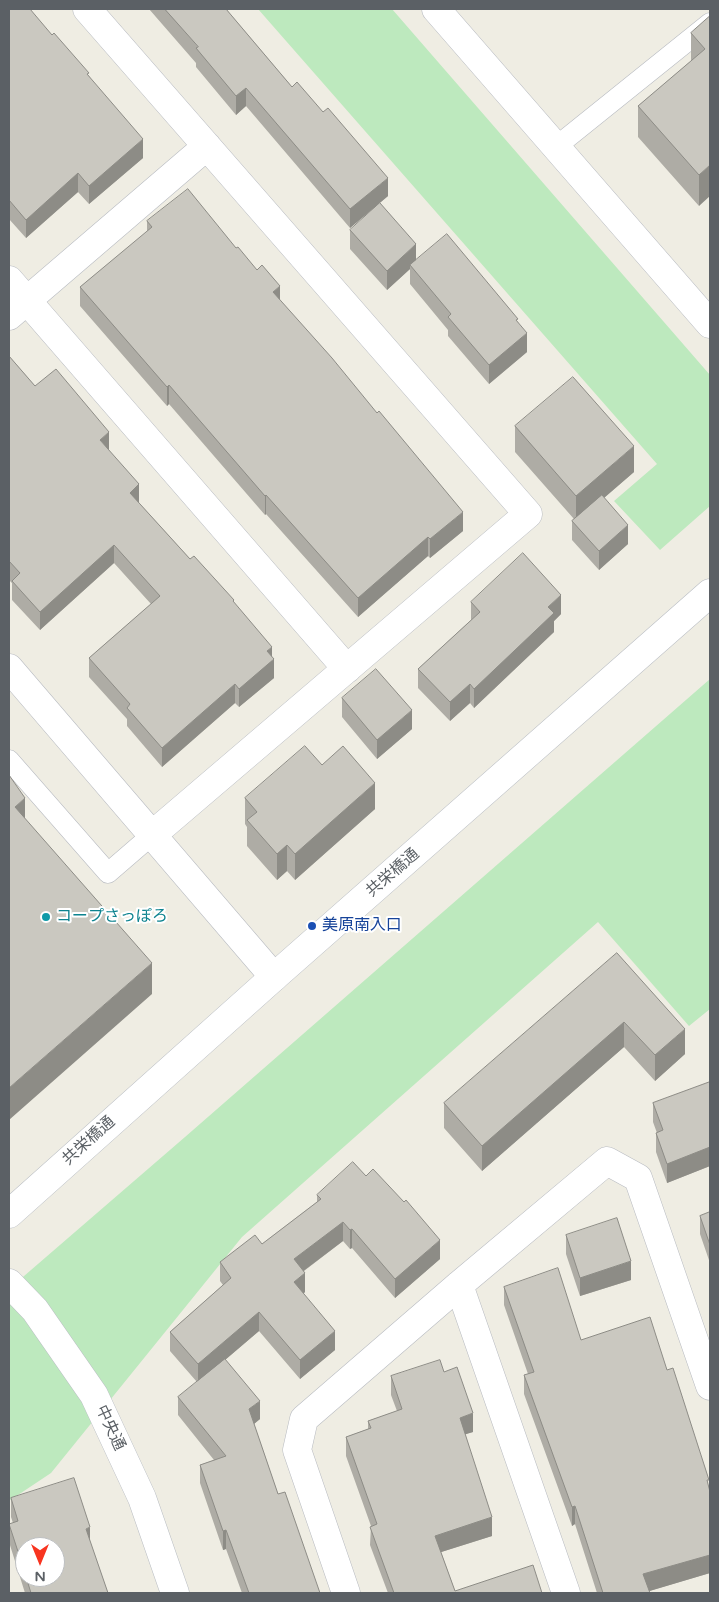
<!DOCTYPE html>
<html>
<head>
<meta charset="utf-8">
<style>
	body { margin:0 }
	#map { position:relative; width:719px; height:1602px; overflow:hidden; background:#efede3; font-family:"Varela Round",sans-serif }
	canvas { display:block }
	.frame { position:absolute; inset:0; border:10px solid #5b6065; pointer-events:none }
	.north { position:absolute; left:15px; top:1537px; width:50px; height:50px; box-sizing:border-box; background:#fff; border:1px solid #bdbfc1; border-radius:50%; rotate:180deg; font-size:14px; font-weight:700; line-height:20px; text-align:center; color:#5b6065 }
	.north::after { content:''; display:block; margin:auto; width:18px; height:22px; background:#f83520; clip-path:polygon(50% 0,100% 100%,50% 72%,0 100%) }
</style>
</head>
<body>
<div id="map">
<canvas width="719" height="1602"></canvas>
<div class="frame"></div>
<div class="north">N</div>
</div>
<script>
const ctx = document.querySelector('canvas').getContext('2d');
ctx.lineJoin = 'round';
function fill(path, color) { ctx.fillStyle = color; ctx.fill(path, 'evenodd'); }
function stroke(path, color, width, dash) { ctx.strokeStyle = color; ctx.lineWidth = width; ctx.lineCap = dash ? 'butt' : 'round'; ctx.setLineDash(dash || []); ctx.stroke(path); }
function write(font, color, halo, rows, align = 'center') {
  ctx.font = font + ' "Varela Round","Noto Sans JP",sans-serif'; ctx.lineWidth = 4; ctx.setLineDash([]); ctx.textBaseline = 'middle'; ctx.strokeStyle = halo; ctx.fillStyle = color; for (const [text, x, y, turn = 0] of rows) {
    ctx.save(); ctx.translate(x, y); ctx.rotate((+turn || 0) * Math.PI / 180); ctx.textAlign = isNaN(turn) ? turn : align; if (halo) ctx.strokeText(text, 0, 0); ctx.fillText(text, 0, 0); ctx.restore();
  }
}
const green = new Path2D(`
	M258,9H392L710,375V506L660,550L614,501L657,464Z
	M710,679V1009L689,1026L598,922L242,1237L51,1473L9,1501V1289L185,1137Z`);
const lane = new Path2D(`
	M557,146L710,23
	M9,760L108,873L152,835`);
const street = new Path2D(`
	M87,9L528,514L152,835
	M436,9L710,324
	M9,280L347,669
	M9,316L207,146
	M9,668L274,977
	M459,1285L566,1593
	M346,1593L297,1450L304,1419L459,1285L607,1161L638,1178L710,1386`);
const secondary = new Path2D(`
	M9,1214L274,977L710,593
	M9,1283L35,1310L94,1395L142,1498L175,1593`);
const wall = new Path2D(`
	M9,9L52,35L89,76L143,158L89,204L78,192L26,238L9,219Z
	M149,9H226L292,87L388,196L350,228L246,106L236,115L196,67V63Z
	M710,16L699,206L638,137V106L691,61V33Z
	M147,221L236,248L280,301L463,531L430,558L428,556L358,617L266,514L265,515L169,404L167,406L80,306V287L147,232Z
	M350,230L416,260L518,322L527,352L489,384L448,336V330L410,284V269L387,290L350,249Z
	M9,356L35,386L109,450L139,503L190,559L234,603L272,657L274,678L239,707L235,703L162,767L127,726V719L89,677V658L151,604L114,563L40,630L12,600V583L9,580Z
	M515,426L634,472L604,498L628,544L599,570L572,540V521L574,519L515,452Z
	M471,602L561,614L554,621V632L474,708L470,703L450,721L418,688V669L471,620Z
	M342,698L412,729L377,759L342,717Z
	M322,765L375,809L295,880L287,871L277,880L247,846V827L245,824V798Z
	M617,953L685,1054L655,1081L624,1047L482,1171L444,1128V1103Z
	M710,1082V1166L667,1183L656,1152V1133H657L653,1122V1103Z
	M317,1195L440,1259L395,1298L352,1248L350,1249L343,1241L304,1271L305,1292L303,1294L335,1350L300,1379L259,1331L225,1360L260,1419L254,1424L278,1494L320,1593H242L226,1549L223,1550L200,1483V1465L214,1460L178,1415V1397L197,1382L170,1351V1332L223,1285L220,1281V1262L262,1244L317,1202Z
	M710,1212V1263L700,1234V1216Z
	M566,1235L631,1280L580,1296L566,1254Z
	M504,1287L581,1340L667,1370L709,1487L710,1573L649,1591L650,1593H597L575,1524L572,1526L524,1394V1375L528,1374L504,1305Z
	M444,1372L473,1432L465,1434L492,1536L441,1552L455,1591L542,1593H388L370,1545L371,1526L346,1456V1437L368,1429V1421L397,1411L391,1395V1376Z
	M11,1498L90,1542L108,1593H25L9,1542V1524L13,1523L11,1517ZM25,1547L55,1577H25Z`);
const shadedWall = new Path2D(`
	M246,88V106L236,115V96Z
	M143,139V158L89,204V186Z
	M710,165V196L699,206V175Z
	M78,173V192L26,238V220Z
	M388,178V196L350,228V209Z
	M416,244V263L410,265V269L387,290V271Z
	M280,286V305L273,292Z
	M527,333V352L489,384V365Z
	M169,385V404L167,406V387Z
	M109,432V451L100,440Z
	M634,446V472L576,522V496Z
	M139,484V503L130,512V493Z
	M266,495V514L265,515V496Z
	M463,512V531L430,558V539Z
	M628,525V544L599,570V551Z
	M428,537V556L358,617V598Z
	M114,545V563L40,630V612Z
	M561,595V614L554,621V632L474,708V689L548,607Z
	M272,647V661L274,659V678L239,707V689L267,651Z
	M235,684V703L162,767V748Z
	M470,684V703L450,721V702Z
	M412,710V729L377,759V740Z
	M375,783V809L295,880V854Z
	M25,798V830L15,807Z
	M287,845V871L277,880V854Z
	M152,963V994L9,1120V1088Z
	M624,1022V1047L482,1171V1146Z
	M685,1029V1054L655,1081V1055Z
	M710,1147V1166L667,1183V1164Z
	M343,1222V1241L294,1278V1259Z
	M352,1229V1248L350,1249V1230Z
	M440,1240V1259L395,1298V1279Z
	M631,1261V1280L580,1296V1278Z
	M305,1273V1292L294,1301V1282Z
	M259,1312V1331L198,1383V1364Z
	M335,1331V1350L300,1379V1360Z
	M260,1401V1419L249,1428V1409Z
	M473,1413V1432L460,1436V1418Z
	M575,1506V1524L572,1526V1507Z
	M492,1517V1536L435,1554V1536Z
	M90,1527V1546L86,1529Z
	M226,1530V1549L223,1550V1531Z
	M710,1555V1573L643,1593V1574Z`);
const building = new Path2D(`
	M9,9H30L52,35L54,33L89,73L87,74L143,139L89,186L78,173L26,220L9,200Z
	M165,9H226L292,87L297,82L323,112L328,108L388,178L350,209L246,88L236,96L196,48L198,47Z
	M710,16V165L699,175L638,106L705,49L691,33Z
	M188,189L236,248L238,247L257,270L262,265L280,286L273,292L332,358L377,413L379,411L463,512L430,539L428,537L358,598L266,495L265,496L169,385L167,387L80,287L152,227L147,221Z
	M380,203L416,244L387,271L350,230Z
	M447,234L518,319L516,320L527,333L489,365L448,317L451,314L410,265Z
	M9,356L35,386L56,369L109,432L100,440L139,484L130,493L190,559L194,556L234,600L233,601L272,647L267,651L274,659L239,689L235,684L162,748L127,708L130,704L89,658L160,596L114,545L40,612L12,581L20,573L9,561Z
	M573,377L634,446L576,496L515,426Z
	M602,495L628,525L599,551L572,521Z
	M523,553L561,595L548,607L554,613L474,689L470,684L450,702L418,669L480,612L471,602Z
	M376,669L412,710L377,740L342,698Z
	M305,746L322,765L343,746L375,783L295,854L287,845L277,854L247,820L257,812L245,798Z
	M9,775L25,798L15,807L152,963L9,1088Z
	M617,953L685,1029L655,1055L624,1022L482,1146L444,1103Z
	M710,1082V1147L667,1164L656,1133L663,1130L653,1103Z
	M353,1162L366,1176L373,1169L404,1202L406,1200L440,1240L395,1279L352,1229L350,1230L343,1222L294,1259L305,1273L294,1282L335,1331L300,1360L259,1312L198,1364L170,1332L231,1278L220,1262L255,1235L262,1244L321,1199L317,1195Z
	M710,1212V1245L700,1216Z
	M617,1218L631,1261L580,1278L566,1235Z
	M558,1268L581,1340L650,1317L667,1370L673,1368L709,1480H707L710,1492V1555L643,1574L650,1593H603L575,1506L572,1507L524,1375L534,1372L504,1287Z
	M225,1359L260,1401L249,1409L278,1494L285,1492L320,1593H249L226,1530L223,1531L200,1465L226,1456L178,1397Z
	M440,1360L444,1372L457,1367L473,1413L460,1418L492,1517L435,1536L455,1591L533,1565L542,1593H394L370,1527L377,1524L346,1437L371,1428L368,1421L402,1409L391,1376Z
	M74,1478L90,1527L86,1529L108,1593H31L26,1577H55V1547H25V1573L9,1524L18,1521L11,1498Z`);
const markers = [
	[46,917,5,"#0f9aa8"],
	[312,926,5,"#1a4fb4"]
];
const streetNames = [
	["共栄橋通",393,873,-41],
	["共栄橋通",89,1141,-42],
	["中央通",110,1428,65]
];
const cultureNames = [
	["コープさっぽろ",56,917]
];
const transitNames = [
	["美原南入口",322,926]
];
fill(green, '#bde9be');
stroke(lane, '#b8bbc1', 21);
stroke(street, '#b8bbc1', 29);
stroke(secondary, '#b9bdc3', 29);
stroke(lane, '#fff', 20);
stroke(street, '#fff', 28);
stroke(secondary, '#fff', 28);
fill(wall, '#aeaca5');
fill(shadedWall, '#8d8c86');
fill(building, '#cac8c0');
stroke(building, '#8d8c86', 1);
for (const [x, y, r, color] of markers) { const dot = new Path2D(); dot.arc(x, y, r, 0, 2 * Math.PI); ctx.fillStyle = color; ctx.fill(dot); stroke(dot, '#fff', 2); }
write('16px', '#5b6065', '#fff', streetNames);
write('16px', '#0d838f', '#fff', cultureNames, 'left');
write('16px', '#164399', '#fff', transitNames, 'left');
</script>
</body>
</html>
